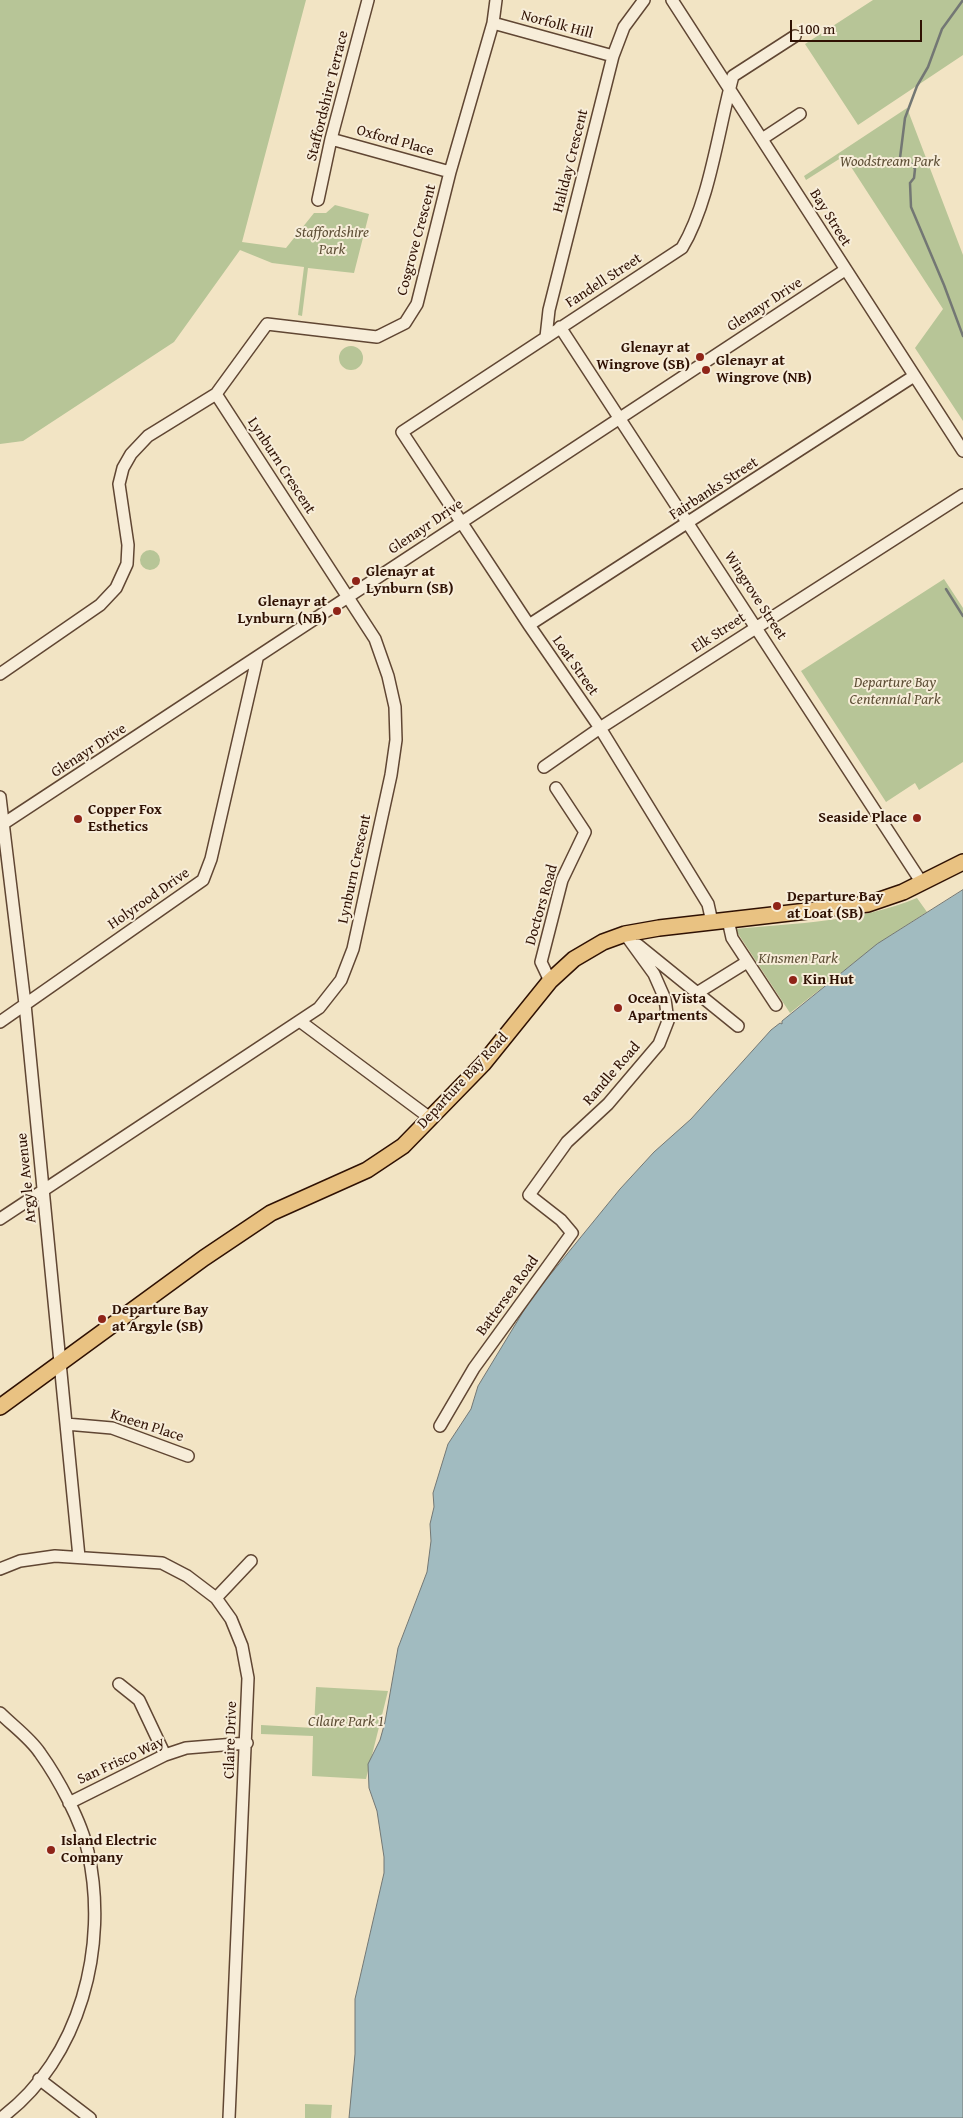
<!DOCTYPE html>
<html>
<head>
<meta charset="utf-8">
<style>
	body { margin:0 }
	#map { position:relative; width:963px; height:2118px; overflow:hidden; background:#f2e4c4; font-family:"Gentium Book Plus",serif }
	canvas { display:block }
	.scale { position:absolute; left:790px; top:20px; width:132px; height:22px; box-sizing:border-box; border:2px solid #2f1103; border-top:0; padding-left:6px; font-size:15px; line-height:18px; white-space:nowrap; color:#2f1103; -webkit-text-stroke:4px #f7edd9; paint-order:stroke }
</style>
</head>
<body>
<div id="map">
<canvas width="963" height="2118"></canvas>
<div class="scale">100 m</div>
</div>
<script>
const ctx = document.querySelector('canvas').getContext('2d');
ctx.lineJoin = 'round';
function fill(path, color) { ctx.fillStyle = color; ctx.fill(path, 'evenodd'); }
function stroke(path, color, width, dash) { ctx.strokeStyle = color; ctx.lineWidth = width; ctx.lineCap = dash ? 'butt' : 'round'; ctx.setLineDash(dash || []); ctx.stroke(path); }
function write(font, color, halo, rows, align = 'center') {
  ctx.font = font + ' "Gentium Book Plus",serif'; ctx.lineWidth = 4; ctx.setLineDash([]); ctx.textBaseline = 'middle'; ctx.strokeStyle = halo; ctx.fillStyle = color; for (const [text, x, y, turn = 0] of rows) {
    ctx.save(); ctx.translate(x, y); ctx.rotate((+turn || 0) * Math.PI / 180); ctx.textAlign = isNaN(turn) ? turn : align; if (halo) ctx.strokeText(text, 0, 0); ctx.fillText(text, 0, 0); ctx.restore();
  }
}
const green = new Path2D(`
	M0,0H306L242,242L286,248L314,213H326L335,205L369,214L354,273L308,268L302,316L298,315L304,267L272,263L240,250L174,342L23,441L0,444Z
	M873,0H963V55L858,125L805,44Z
	M907,108L963,255V421L915,348L943,309L844,156L806,180L804,176Z
	M339 358a12 12 0 1 1 24 0a12 12 0 1 1-24 0Z
	M140 560a10 10 0 1 1 20 0a10 10 0 1 1-20 0Z
	M944,579L963,608V762L919,790L915,783L886,802L801,671Z
	M917,898L927,912L879,943L790,1013L735,929C796,923 859,922 917,898Z
	M316,1687L388,1691L366,1779L312,1776L313,1736L261,1734V1725L314,1728Z
	M305,2104L332,2105L331,2118H305Z`);
const water = new Path2D(`
	M963,890V2118H349L355,2054V1999L384,1873V1857L377,1811L369,1788L368,1764L380,1740L385,1722L398,1648L427,1572L431,1541L430,1524L434,1507L433,1493L448,1444L471,1409L478,1386L532,1297L620,1189L654,1152L691,1119L771,1030L780,1023L782,1024V1021L877,944Z`);
const stream = new Path2D(`
	M963,0L942,29L928,67L917,86L905,118L900,158L904,163L912,164L915,169L914,178L910,183L911,207L944,285L963,336
	M946,589L963,616`);
const minor = new Path2D(`
	M672,0L963,451
	M493,23L613,56
	M331,139L450,172
	M762,139L800,114
	M318,200L331,139L368,0
	M560,327L922,883
	M546,337L549,310L613,56L624,27L644,0
	M529,625L914,376
	M0,674L100,605L116,588L127,564L128,545L119,484L123,468L131,454L148,436L216,394L267,324L377,337L405,323L417,304L450,172L493,23L496,0
	M544,767L600,728L963,495
	M0,797L25,1004L79,1557
	M0,826L845,270
	M728,920L732,938L776,1005
	M712,922L708,904L600,728L529,625L402,432L682,248C710,201 718,130 733,76L795,36
	M638,945L738,1026
	M550,981L541,962L562,880L585,832L556,788
	M697,993L747,962
	M0,1022L203,880L211,859L257,659
	M301,1022L430,1118
	M0,1219L319,1008L341,980L353,949L391,775L396,740L395,707L388,676L375,639L216,394
	M66,1424L112,1428L188,1456
	M440,1426L474,1368L572,1233L561,1220L529,1195L567,1142L608,1104L659,1044L668,1021L665,999L654,974L625,934
	M0,1569L20,1561L55,1556L162,1563L187,1576L216,1598L231,1619L242,1646L248,1678L229,2118
	M216,1598L251,1561
	M119,1684L139,1700L165,1755
	M0,1713C13,1726 30,1738 40,1753C58,1778 82,1822 88,1852C109,1945 81,2059 1,2118
	M69,1803L165,1755L186,1748L247,1743
	M39,2079L90,2118`);
const major = new Path2D(`
	M0,1407L204,1258L271,1213L367,1170L403,1146L483,1064L550,981L574,959L603,942L625,934L659,928L868,904L903,892L963,862`);
const markers = [
	[700,357,5,"#8f2418"],
	[706,370,5,"#8f2418"],
	[356,581,5,"#8f2418"],
	[337,611,5,"#8f2418"],
	[917,818,5,"#8f2418"],
	[78,819,5,"#8f2418"],
	[777,906,5,"#8f2418"],
	[793,980,5,"#8f2418"],
	[618,1008,5,"#8f2418"],
	[102,1319,5,"#8f2418"],
	[51,1850,5,"#8f2418"]
];
const streetNames = [
	["Norfolk Hill",557,25,15],
	["Staffordshire Terrace",328,96,-76],
	["Oxford Place",395,141,16],
	["Haliday Crescent",571,161,-76],
	["Bay Street",830,218,58],
	["Cosgrove Crescent",417,240,-75],
	["Fandell Street",604,281,-33],
	["Glenayr Drive",765,305,-33],
	["Lynburn Crescent",281,466,57],
	["Fairbanks Street",714,489,-33],
	["Glenayr Drive",426,527,-34],
	["Wingrove Street",755,596,57],
	["Elk Street",719,633,-33],
	["Loat Street",575,666,55],
	["Glenayr Drive",89,751,-33],
	["Lynburn Crescent",355,869,-78],
	["Holyrood Drive",149,899,-35],
	["Doctors Road",542,905,-74],
	["Randle Road",612,1074,-49],
	["Departure Bay Road",463,1081,-47],
	["Argyle Avenue",27,1178,-96],
	["Battersea Road",508,1296,-54],
	["Kneen Place",147,1426,18],
	["Cilaire Drive",231,1740,-88],
	["San Frisco Way",121,1761,-25]
];
const parkNames = [
	["Woodstream Park",890,162],
	["Staffordshire",332,233],
	["Park",332,250],
	["Departure Bay",895,683],
	["Centennial Park",895,700],
	["Kinsmen Park",798,959],
	["Cilaire Park 1",346,1722]
];
const poiNames = [
	["Glenayr at",690,348,"right"],
	["Wingrove (SB)",690,365,"right"],
	["Glenayr at",716,361],
	["Wingrove (NB)",716,378],
	["Glenayr at",366,572],
	["Lynburn (SB)",366,589],
	["Glenayr at",327,602,"right"],
	["Lynburn (NB)",327,619,"right"],
	["Copper Fox",88,810],
	["Esthetics",88,827],
	["Seaside Place",907,818,"right"],
	["Departure Bay",787,897],
	["at Loat (SB)",787,914],
	["Kin Hut",803,980],
	["Ocean Vista",628,999],
	["Apartments",628,1016],
	["Departure Bay",112,1310],
	["at Argyle (SB)",112,1327],
	["Island Electric",61,1841],
	["Company",61,1858]
];
fill(green, '#b7c597');
fill(water, '#a1bbc0');
stroke(water, '#737774', 1);
stroke(stream, '#737774', 2.5);
stroke(minor, '#604633', 14);
stroke(major, '#2f1103', 18);
stroke(minor, '#f7edd9', 11);
stroke(major, '#e9c282', 15);
for (const [x, y, r, color] of markers) { const dot = new Path2D(); dot.arc(x, y, r, 0, 2 * Math.PI); ctx.fillStyle = color; ctx.fill(dot); stroke(dot, '#f7edd9', 2); }
write('15px', '#2f1103', '#f7edd9', streetNames);
write('italic 15px', '#5f5037', '#f7edd9', parkNames);
write('bold 15px', '#2f1103', '#f7edd9', poiNames, 'left');
</script>
</body>
</html>
